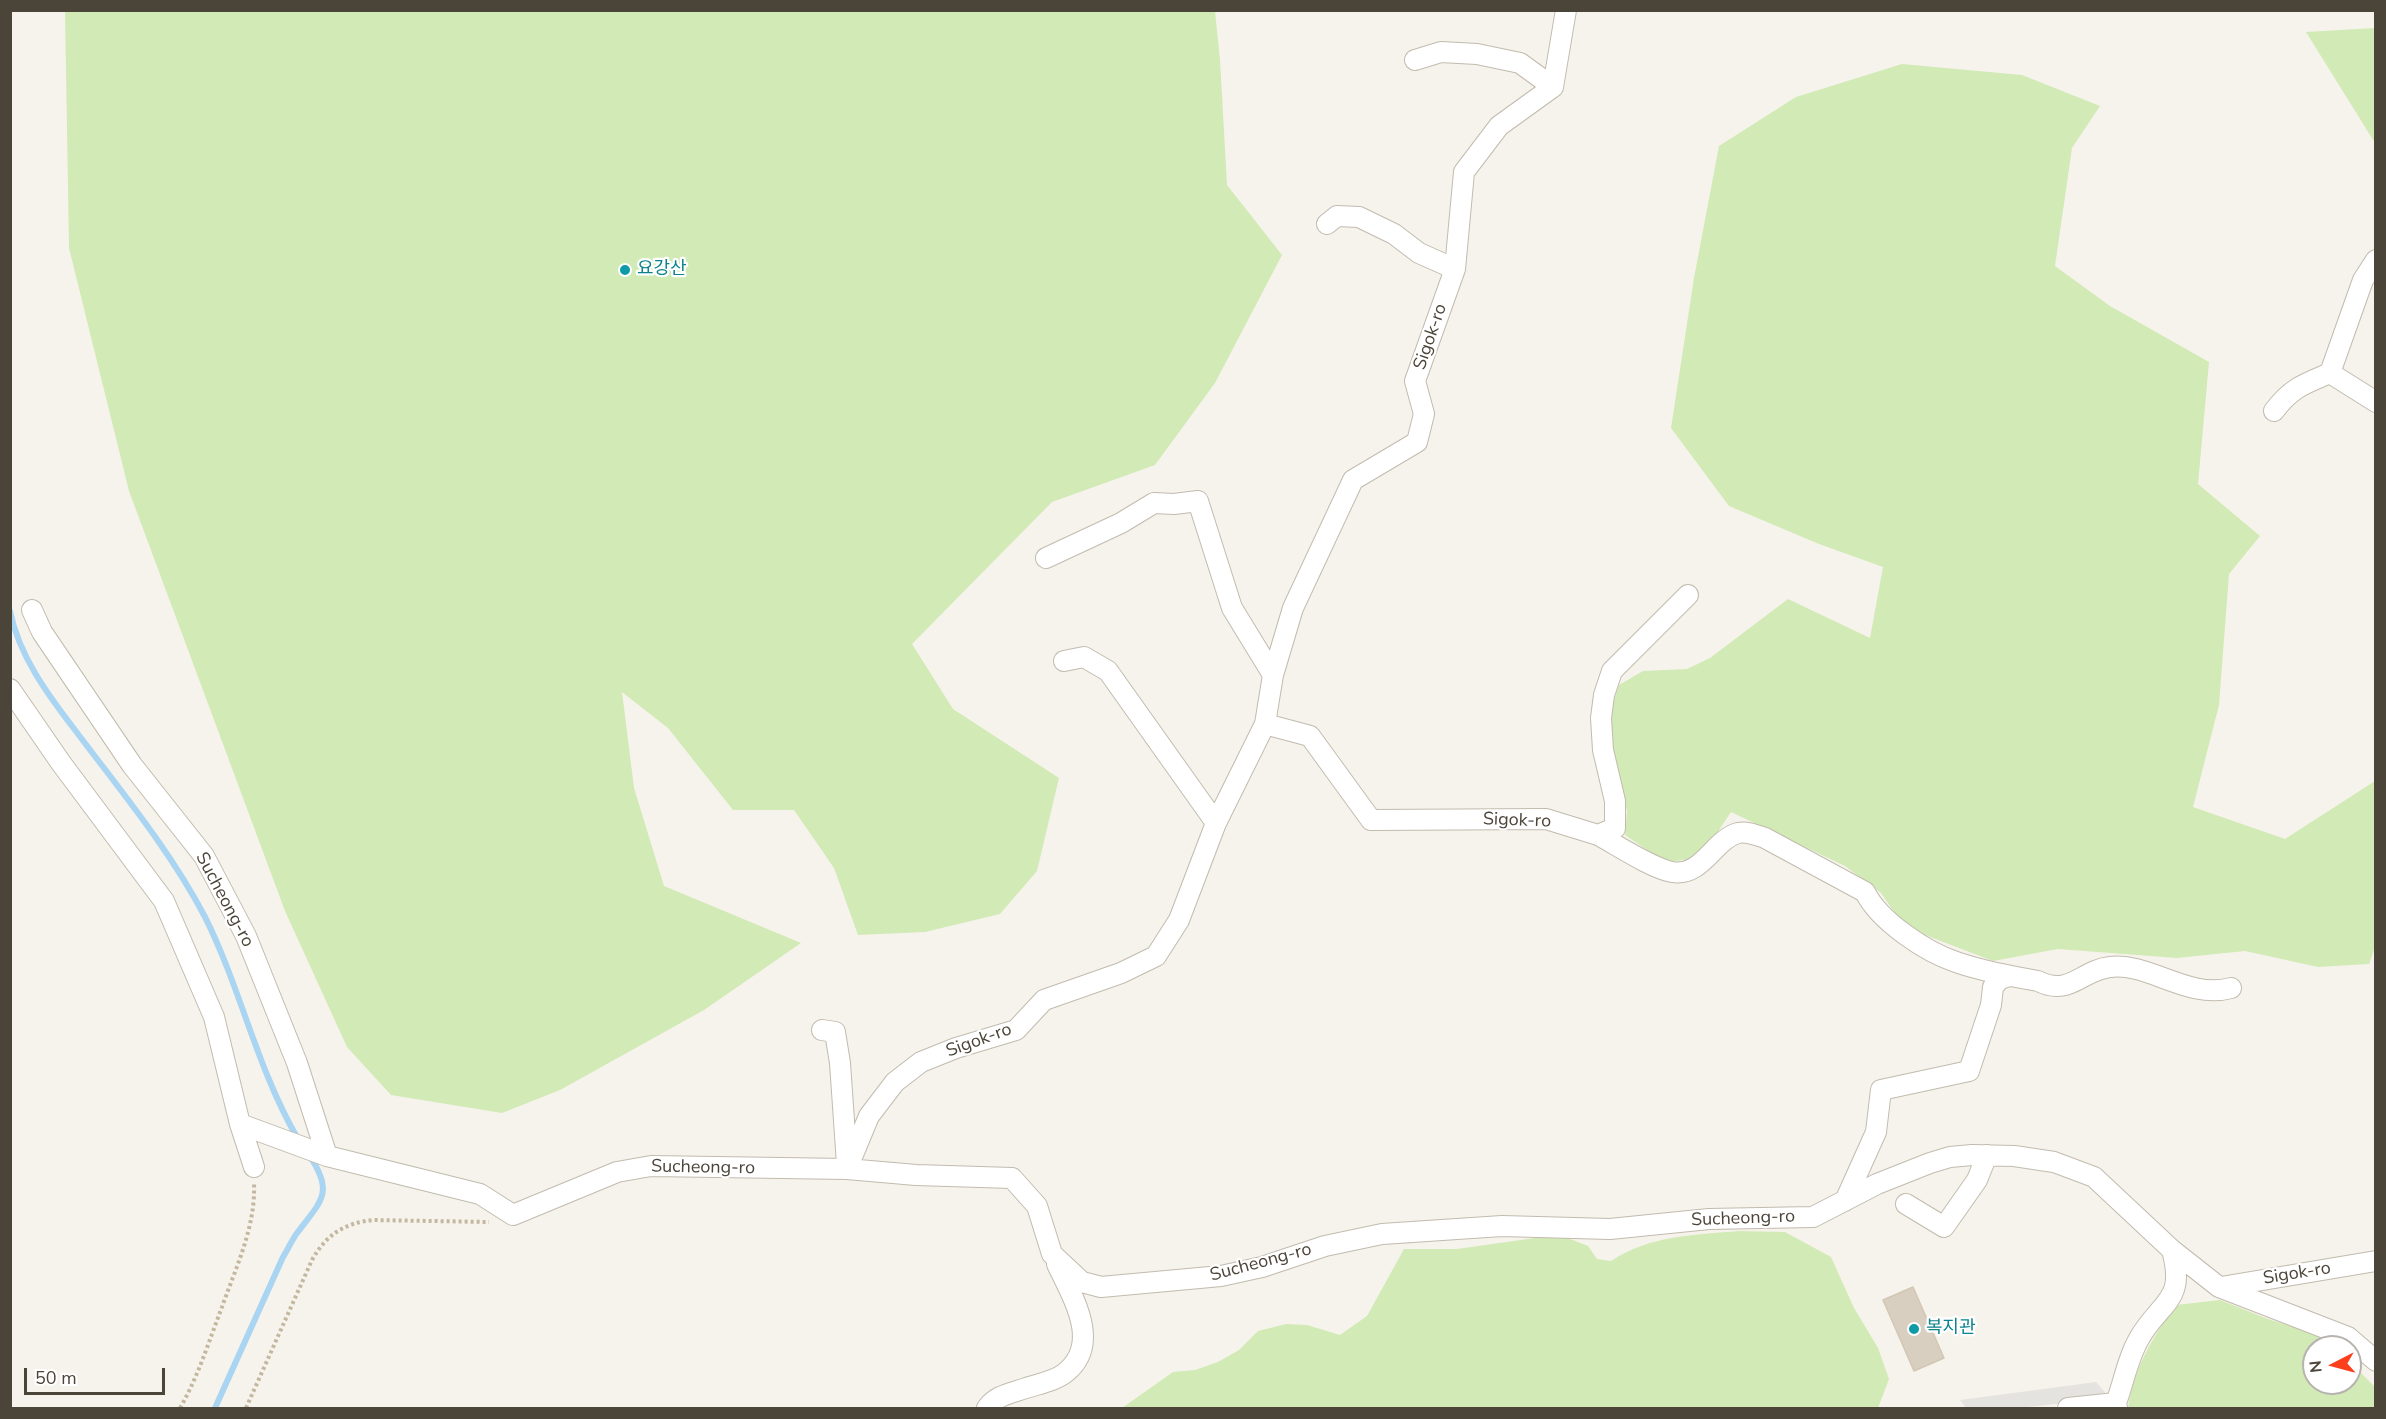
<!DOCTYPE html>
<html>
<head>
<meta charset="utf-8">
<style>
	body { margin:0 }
	#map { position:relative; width:2386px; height:1419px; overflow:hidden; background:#f6f3ec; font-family:"Nunito Sans",sans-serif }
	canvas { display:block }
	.frame { position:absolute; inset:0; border:12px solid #4b4439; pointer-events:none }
	.north { position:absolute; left:2302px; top:1335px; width:60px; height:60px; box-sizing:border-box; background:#fff; border:2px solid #b7b4b0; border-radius:50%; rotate:264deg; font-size:16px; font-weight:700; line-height:24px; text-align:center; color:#4b4439 }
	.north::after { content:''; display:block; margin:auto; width:21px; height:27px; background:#fc3f1d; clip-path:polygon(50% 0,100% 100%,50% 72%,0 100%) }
	.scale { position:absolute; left:24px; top:1368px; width:141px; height:27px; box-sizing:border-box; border:3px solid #4b4439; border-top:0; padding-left:8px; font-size:18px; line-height:21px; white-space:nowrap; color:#4b4439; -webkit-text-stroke:4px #fff; paint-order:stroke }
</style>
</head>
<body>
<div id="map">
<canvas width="2386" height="1419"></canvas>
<div class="frame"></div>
<div class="north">N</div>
<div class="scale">50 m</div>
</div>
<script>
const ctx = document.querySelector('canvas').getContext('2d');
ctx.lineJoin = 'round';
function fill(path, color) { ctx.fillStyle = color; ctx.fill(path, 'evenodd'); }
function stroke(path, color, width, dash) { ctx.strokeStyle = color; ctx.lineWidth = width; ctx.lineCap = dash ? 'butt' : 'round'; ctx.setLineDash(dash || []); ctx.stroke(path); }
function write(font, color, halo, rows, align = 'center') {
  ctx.font = font + ' "Nunito Sans","Noto Sans KR",sans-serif'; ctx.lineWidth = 4.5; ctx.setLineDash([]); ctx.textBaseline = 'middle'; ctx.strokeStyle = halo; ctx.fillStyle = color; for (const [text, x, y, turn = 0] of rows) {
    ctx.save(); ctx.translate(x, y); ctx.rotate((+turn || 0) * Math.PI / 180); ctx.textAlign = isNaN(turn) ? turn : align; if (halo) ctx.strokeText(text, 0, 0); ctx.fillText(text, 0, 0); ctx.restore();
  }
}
const green = new Path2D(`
	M65,11H1215L1220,60L1227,185L1282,255L1215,383L1155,465L1052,502L912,644L953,709L1059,778L1037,871L1000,914L925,932L858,935L834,868L794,810H733L668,728L622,692L634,788L664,886L801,943L704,1010L560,1090L502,1113L391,1095L347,1047L285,911L129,491L69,248Z
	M2375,28H2376L2375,143L2306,32Z
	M1902,64L2022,75L2100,106L2072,148L2055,266L2110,306L2209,362L2198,484L2260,536L2229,574L2219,705L2193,807L2285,839L2375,781V947L2369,964L2318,967L2245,951L2177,958L2058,949L1993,961L1925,935L1899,919L1881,893L1845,866L1731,812L1711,842L1694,858L1666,863L1625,835L1627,811L1616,768L1608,717L1619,685L1643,671L1687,669L1710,658L1788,599L1870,638L1883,567L1819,544L1729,506L1671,428L1694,278L1719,146L1796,97Z
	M1739,1231L1785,1232L1831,1257L1854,1308L1878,1348L1889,1379L1878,1408H1122L1173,1372L1195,1370L1218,1362L1239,1350L1258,1331L1286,1324L1307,1325L1340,1335L1367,1316L1404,1249H1457L1535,1238L1565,1237L1588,1246L1597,1259L1611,1261C1650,1235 1695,1235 1739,1231Z
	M2220,1300L2268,1319L2322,1336L2334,1347H2314V1383H2350V1362L2375,1387V1408H2128C2133,1370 2153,1336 2176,1305Z`);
const parking = new Path2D(`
	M2096,1382L2110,1398L2019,1408H1966L1960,1400Z`);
const stream = new Path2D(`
	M10,611C19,656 48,695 75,730C120,790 170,850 205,917C241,989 257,1069 298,1139
	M215,1408L283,1257C288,1249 292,1240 297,1233C321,1201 335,1193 309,1155`);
const building = new Path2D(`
	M1913,1287L1944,1358L1914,1371L1883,1300Z`);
const path = new Path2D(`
	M180,1408C198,1377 209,1341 222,1307C236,1267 256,1226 254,1183
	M246,1408L312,1260C326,1235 344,1223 373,1220L489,1222`);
const minor = new Path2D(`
	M1415,60L1441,52L1477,54L1520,63L1553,87
	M1327,224L1337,216L1359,217L1394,234L1419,253L1455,269
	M2376,260L2363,280L2330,373L2376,402
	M2274,411C2291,388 2304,384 2330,373
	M1046,558L1121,523L1154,503L1174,504L1198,501L1232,608L1273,675
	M32,610L42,632L132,765L204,856L246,936L297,1063L327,1156
	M1064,661L1084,657L1108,671L1216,823
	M10,689L61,763L164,901L214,1017L240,1124L254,1167
	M1265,724L1310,736L1371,820L1546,819L1598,835L1615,828V801L1603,750L1601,718L1604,695L1612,671L1688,595
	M1598,835C1617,845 1651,868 1672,872C1703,877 1713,840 1738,833C1747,831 1756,835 1765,838L1865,892C1879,921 1926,952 1956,962C1982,971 2010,976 2038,981C2070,997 2081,970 2110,967C2149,962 2188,1000 2231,988
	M822,1030L835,1032L840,1063L847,1164
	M240,1124L327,1156L480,1194L513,1215L617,1172L651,1166L847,1169L916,1175L1012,1178L1037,1206L1052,1254L1082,1282L1101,1287L1221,1276L1262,1267L1325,1246L1382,1234L1502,1226L1610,1229L1709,1219L1813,1217L1877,1184L1930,1163L1950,1157L1972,1155L2014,1156L2054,1162L2094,1177L2172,1250L2219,1287L2348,1337L2376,1361
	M847,1169L869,1116L895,1082L921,1062L956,1048L1016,1030L1044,1000L1121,973L1156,956L1179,920L1216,823L1265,724L1273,675L1293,608L1353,480L1417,442L1424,414L1415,381L1455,269L1464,172L1499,126L1553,87L1566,10
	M1845,1201L1876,1132L1881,1090L1969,1071L1991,1005L1993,987L2000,979L2010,976
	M1906,1204L1944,1227L1977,1180L1987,1155
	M2221,1287L2376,1261
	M987,1408C996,1395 1012,1393 1026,1388C1038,1384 1055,1381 1065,1373C1102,1344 1073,1298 1057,1264
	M2068,1408L2116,1403
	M2117,1408L2116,1403C2124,1381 2128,1357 2140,1337C2162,1300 2186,1301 2172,1250`);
const markers = [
	[625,270,6,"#0f9aa8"],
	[1914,1329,6,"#0f9aa8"]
];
const cultureNames = [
	["요강산",637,270],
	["복지관",1926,1329]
];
const streetNames = [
	["Sigok-ro",1431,337,-71],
	["Sigok-ro",1517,821,2],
	["Sucheong-ro",224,900,62],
	["Sigok-ro",979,1041,-20],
	["Sucheong-ro",703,1168,1],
	["Sucheong-ro",1743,1219,-2],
	["Sucheong-ro",1261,1263,-15],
	["Sigok-ro",2297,1274,-9]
];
fill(green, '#d2eab5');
fill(parking, '#e5e3e0');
stroke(stream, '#a9d4f2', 6);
fill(building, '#d8cfc1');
stroke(building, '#d3c7b4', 1.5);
stroke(minor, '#c2bbae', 22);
stroke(path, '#c4b79f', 4, [3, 3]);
stroke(minor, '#fff', 20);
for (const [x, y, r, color] of markers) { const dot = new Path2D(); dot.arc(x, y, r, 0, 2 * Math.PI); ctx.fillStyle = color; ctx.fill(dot); stroke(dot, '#fff', 2); }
write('18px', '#0d838f', '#fff', cultureNames, 'left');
write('18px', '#4b4439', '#fff', streetNames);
</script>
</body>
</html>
